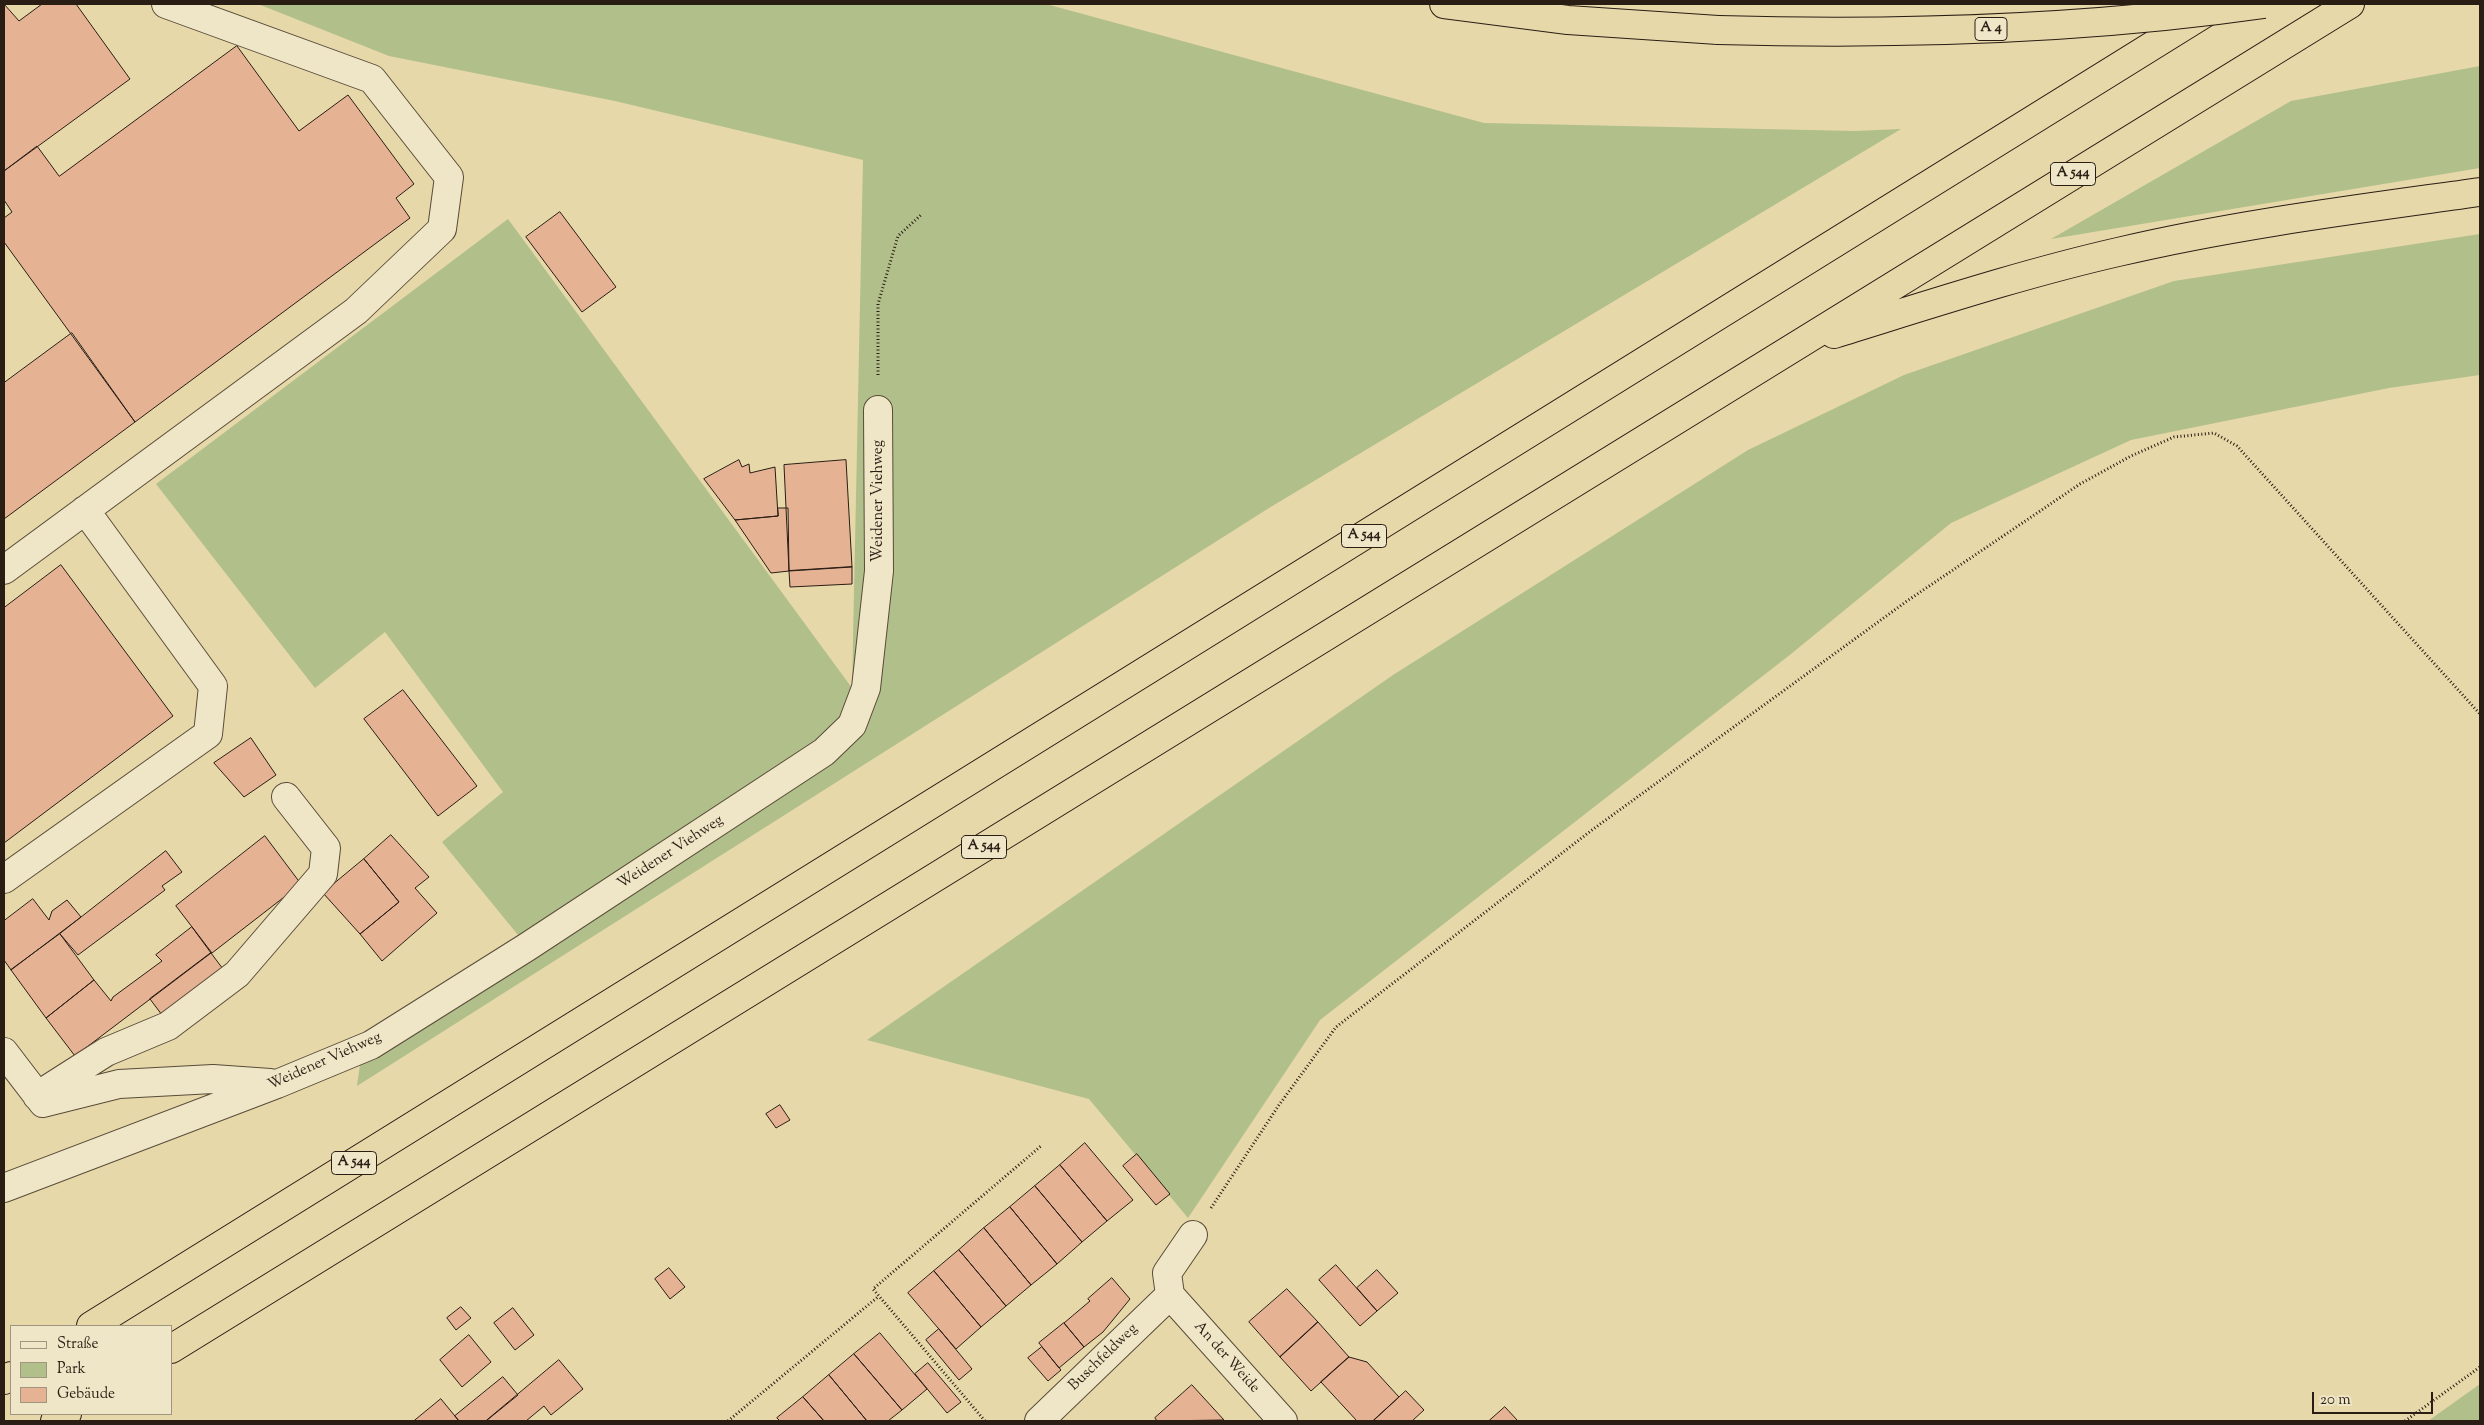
<!DOCTYPE html>
<html>
<head>
<meta charset="utf-8">
<style>
	body { margin:0 }
	#map { position:relative; width:2484px; height:1425px; overflow:hidden; background:#e6d8a9; font-family:"Sorts Mill Goudy",serif }
	canvas { display:block }
	.frame { position:absolute; inset:0; border:5px solid #2a1d14; pointer-events:none }
	.legend { position:absolute; left:10px; top:1325px; width:162px; height:90px; box-sizing:border-box; background:#efe6c7; border:1px solid #a0967f; margin:0; padding:6px 9px; list-style:none; font-size:15px; color:#2a1d14 }
	.legend li { display:flex; align-items:center; gap:10px; height:25px }
	.legend b { width:25px; border:1px solid #a0967f }
	.scale { position:absolute; left:2312px; top:1392px; width:121px; height:22px; box-sizing:border-box; border:2px solid #2a1d14; border-top:0; padding-left:6px; font-size:15px; line-height:18px; white-space:nowrap; color:#2a1d14; -webkit-text-stroke:4px #efe6c7; paint-order:stroke }
</style>
</head>
<body>
<div id="map">
<canvas width="2484" height="1425"></canvas>
<div class="frame"></div>
<ul class="legend">
<li><b style="height:6px;background:#efe6c7"></b>Straße</li>
<li><b style="height:14px;background:#b1bf8b"></b>Park</li>
<li><b style="height:14px;background:#e6b294"></b>Gebäude</li>
</ul>
<div class="scale">20 m</div>
</div>
<script>
const ctx = document.querySelector('canvas').getContext('2d');
ctx.lineJoin = 'round';
function fill(path, color) { ctx.fillStyle = color; ctx.fill(path, 'evenodd'); }
function stroke(path, color, width, dash) { ctx.strokeStyle = color; ctx.lineWidth = width; ctx.lineCap = dash ? 'butt' : 'round'; ctx.setLineDash(dash || []); ctx.stroke(path); }
function write(font, color, halo, rows, align = 'center') {
  ctx.font = font + ' "Sorts Mill Goudy",serif'; ctx.lineWidth = 4; ctx.setLineDash([]); ctx.textBaseline = 'middle'; ctx.strokeStyle = halo; ctx.fillStyle = color; for (const [text, x, y, turn = 0] of rows) {
    ctx.save(); ctx.translate(x, y); ctx.rotate((+turn || 0) * Math.PI / 180); ctx.textAlign = isNaN(turn) ? turn : align; if (halo) ctx.strokeText(text, 0, 0); ctx.fillText(text, 0, 0); ctx.restore();
  }
}
const green = new Path2D(`
	M258,4H1046L1484,123L1855,131L1901,129L1269,508L357,1086L364,1036L518,935L442,842L503,792L385,632L315,688L156,484L508,219L852,688L863,160L615,101L389,56Z
	M2480,66V168L2051,239L2291,101Z
	M2480,234V375L2389,388L2131,440L1951,523L1791,654L1320,1020L1188,1218L1089,1099L867,1040L1393,675L1748,450L1904,375L2174,281Z
	M2480,1384V1421H2428Z`);
const building = new Path2D(`
	M4,4L19,21L42,4H76L130,79L4,171Z
	M237,46L299,131L348,95L414,184L396,198L410,218L135,422L4,242V218L12,212L4,200V171L37,146L59,176Z
	M560,212L616,287L582,312L526,237Z
	M72,333L135,422L4,519V383Z
	M739,460L742,467L749,464L750,473L775,467L778,516L735,520L704,479Z
	M846,460L852,567L789,571L784,465Z
	M778,508H788L789,571L771,573L735,520L778,516Z
	M61,565L173,716L4,843V608Z
	M852,567V584L790,587L789,571Z
	M403,690L477,786L438,816L364,719Z
	M251,738L276,775L244,797L214,763Z
	M391,835L429,877L415,888L437,913L382,961L360,934L399,902L364,859Z
	M265,836L301,884L212,953L176,906Z
	M166,851L182,872L162,886L165,890L78,955L60,934Z
	M364,859L399,902L360,934L323,893Z
	M33,899L49,920L52,911L67,900L81,917L11,970L4,960V921Z
	M192,927L211,953L75,1056L46,1018L94,980L111,1001L113,997L162,961L156,955Z
	M60,934L94,980L46,1018L11,970Z
	M211,953L223,969L162,1015L150,999Z
	M780,1105L790,1120L776,1128L766,1114Z
	M1085,1143L1133,1200L1107,1221L1060,1165Z
	M1137,1154L1170,1194L1156,1205L1123,1166Z
	M1060,1165L1107,1221L1082,1242L1035,1186Z
	M1035,1186L1082,1242L1057,1264L1010,1207Z
	M1010,1207L1057,1264L1031,1285L984,1228Z
	M984,1228L1031,1285L1006,1306L959,1250Z
	M959,1250L1006,1306L981,1327L934,1271Z
	M1336,1265L1377,1311L1360,1326L1319,1280Z
	M669,1268L685,1287L670,1299L655,1279Z
	M1377,1270L1398,1293L1377,1311L1357,1288Z
	M934,1271L981,1327L956,1349L908,1293Z
	M1112,1278L1130,1299L1103,1332L1084,1347L1064,1323L1090,1301L1088,1299Z
	M1287,1289L1318,1322L1280,1357L1249,1322Z
	M461,1307L471,1318L456,1330L447,1318Z
	M513,1308L534,1335L515,1350L494,1323Z
	M1318,1322L1349,1357L1311,1391L1280,1357Z
	M1064,1323L1084,1347L1059,1368L1039,1343Z
	M939,1329L972,1369L959,1380L926,1340Z
	M880,1333L927,1389L902,1410L854,1354Z
	M469,1335L491,1362L462,1387L440,1360Z
	M1042,1347L1061,1370L1048,1381L1028,1358Z
	M854,1354L902,1410L888,1421H867L829,1375Z
	M1349,1357L1367,1362L1399,1397L1373,1421H1357L1321,1382Z
	M559,1360L583,1389L551,1415L544,1406L526,1421H486Z
	M928,1363L961,1402L947,1413L915,1374Z
	M829,1375L867,1421H824L803,1397Z
	M503,1377L518,1395L486,1421H459L455,1416Z
	M1192,1385L1224,1420L1157,1421L1155,1418Z
	M1406,1391L1424,1410L1412,1421H1373Z
	M803,1397L824,1421H780L777,1418Z
	M441,1399L459,1421H414Z
	M1505,1407L1518,1421H1489Z`);
const path = new Path2D(`
	M878,375V304L898,236L922,214
	M1211,1208L1279,1105L1336,1027L1592,830L1907,601L2080,484L2131,456L2174,437L2214,433L2237,446L2480,714
	M728,1421L879,1296
	M985,1421L873,1289L1041,1146
	M2405,1421L2480,1367`);
const minor = new Path2D(`
	M4,570L356,311L442,229L449,177L372,79L166,4
	M4,879L208,734L213,686L85,510
	M4,1052L43,1103L119,1084L213,1079L270,1083
	M37,1096L106,1052L168,1026L237,974L323,874L326,848L286,797
	M4,1188L277,1084L371,1045L527,947L824,752L852,725L866,688L879,571L878,410
	M1170,1295L1283,1421
	M1170,1295L1167,1273L1193,1235
	M1039,1421L1170,1295`);
const highway = new Path2D(`
	M1444,4L1568,20L1718,30
	M1834,334C1928,305 2022,274 2118,252C2237,224 2359,209 2480,192
	M91,1326L2213,8
	M171,1349L2350,4
	M4,1380L11,1376
	M55,1421L67,1414`);
const highwayBridge = new Path2D(`
	M1718,30C1900,35 2083,30 2264,4`);
const shields = [
	[1991,29,32],
	[2073,174,45],
	[1364,536,45],
	[984,847,45],
	[354,1163,45]
];
const shieldNames = [
	["A 4",1991,29],
	["A 544",2073,174],
	["A 544",1364,536],
	["A 544",984,847],
	["A 544",354,1163]
];
const streetNames = [
	["Weidener Viehweg",879,501,-90],
	["Weidener Viehweg",671,853,-33],
	["Weidener Viehweg",325,1062,-24],
	["Buschfeldweg",1104,1358,-44],
	["An der Weide",1226,1358,48]
];
fill(green, '#b1bf8b');
fill(building, '#e6b294');
stroke(building, '#2a1d14', 1);
stroke(minor, '#594c39', 30);
stroke(highway, '#2a1d14', 30);
stroke(path, '#2a1d14', 3, [1, 2.5]);
stroke(minor, '#efe6c7', 28);
stroke(highway, '#e6d8a9', 28);
stroke(highwayBridge, '#2a1d14', 30, []);
stroke(highwayBridge, '#e6d8a9', 28);
for (const [x, y, w] of shields) { const box = new Path2D(); box.roundRect(x - w / 2, y - 11.5, w, 23, 4); ctx.fillStyle = '#efe6c7'; ctx.fill(box); stroke(box, '#2a1d14', 1); }
write('bold 14px', '#2a1d14', null, shieldNames);
write('15px', '#2a1d14', '#efe6c7', streetNames);
</script>
</body>
</html>
